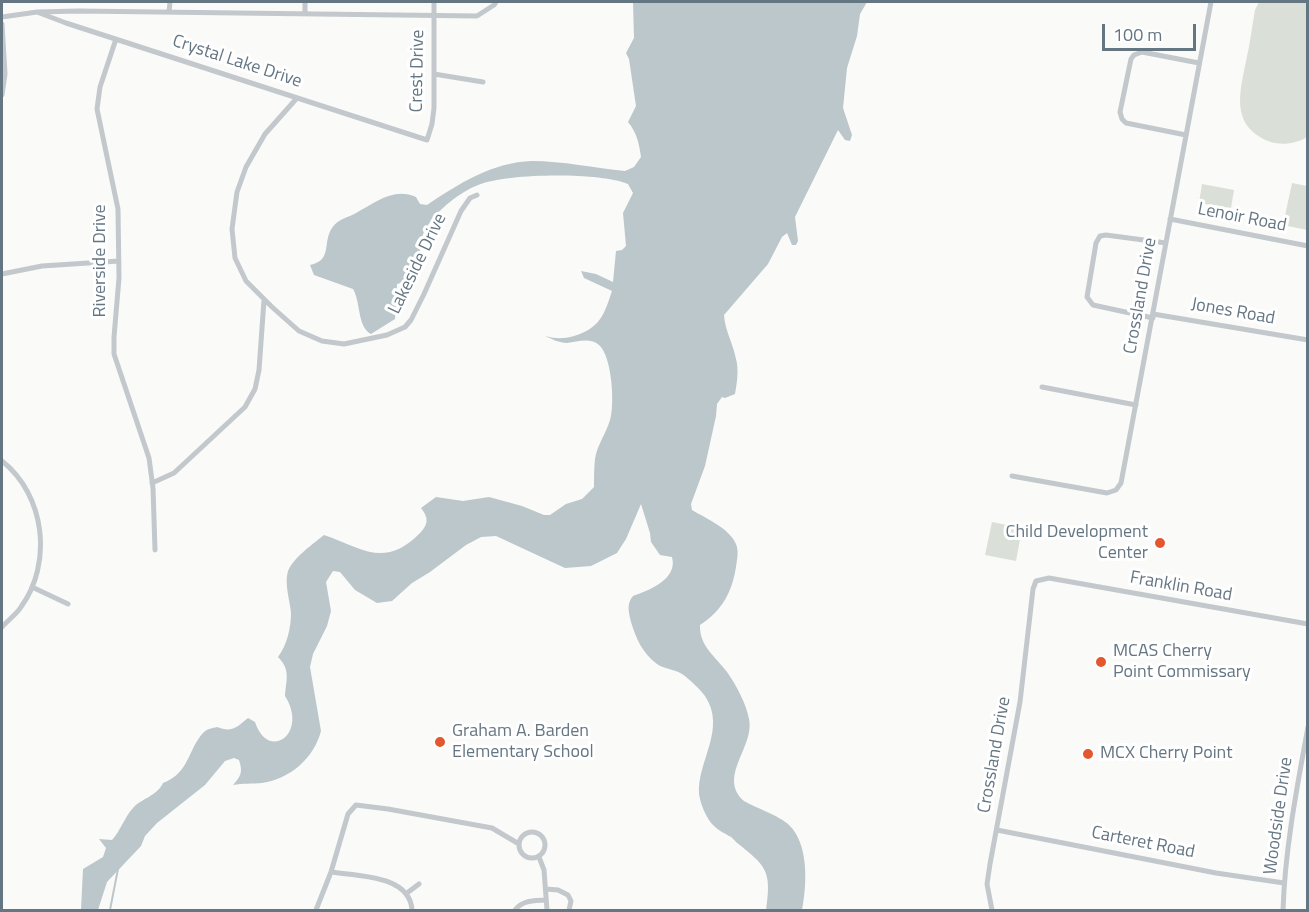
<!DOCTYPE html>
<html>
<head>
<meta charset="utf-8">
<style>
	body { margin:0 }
	#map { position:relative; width:1309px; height:912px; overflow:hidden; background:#fafaf8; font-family:"Titillium Web",sans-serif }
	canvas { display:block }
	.frame { position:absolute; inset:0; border:3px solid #657683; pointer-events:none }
	.scale { position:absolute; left:1102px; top:24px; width:94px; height:27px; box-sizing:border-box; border:3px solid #657683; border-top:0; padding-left:8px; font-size:18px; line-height:21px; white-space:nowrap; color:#657683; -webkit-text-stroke:4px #fff; paint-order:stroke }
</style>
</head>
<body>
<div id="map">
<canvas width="1309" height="912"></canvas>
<div class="frame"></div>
<div class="scale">100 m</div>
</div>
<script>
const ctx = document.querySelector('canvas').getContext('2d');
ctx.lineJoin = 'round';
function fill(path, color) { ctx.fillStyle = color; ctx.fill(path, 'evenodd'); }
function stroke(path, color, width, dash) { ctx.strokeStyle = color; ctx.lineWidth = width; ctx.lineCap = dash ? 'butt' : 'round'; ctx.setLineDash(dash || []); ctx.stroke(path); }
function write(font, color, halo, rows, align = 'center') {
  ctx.font = font + ' "Titillium Web",sans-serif'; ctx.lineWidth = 6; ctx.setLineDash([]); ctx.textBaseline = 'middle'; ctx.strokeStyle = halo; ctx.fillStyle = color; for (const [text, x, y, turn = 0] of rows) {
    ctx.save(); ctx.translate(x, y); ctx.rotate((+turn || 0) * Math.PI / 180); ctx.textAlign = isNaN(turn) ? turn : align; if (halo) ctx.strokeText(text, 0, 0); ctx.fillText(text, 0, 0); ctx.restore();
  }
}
const green = new Path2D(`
	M1259,2H1307V137C1296,144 1280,146 1268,141C1230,125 1240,92 1246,61C1250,44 1252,27 1255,10Z
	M1292,183L1307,186V230L1283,225Z
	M1202,184L1234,190L1231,208L1199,203Z
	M992,522L1022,528L1016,561L985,555Z`);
const water = new Path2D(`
	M633,2H867L860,14L857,36L847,68L843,108L852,135L850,141L845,140L838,130L795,217L798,241L796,245H792L787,233L782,237L768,264L724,315C725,331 733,343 736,359C739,369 737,383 735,394L725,398L722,397L717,404L716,416L705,466L691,504L692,510C707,519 729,528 736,544C739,551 737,560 736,567C732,592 722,611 700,625C699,646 716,657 727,672C736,685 746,703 749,719C755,747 717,777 744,801C756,808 780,816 789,825C809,844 807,885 802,910H766C772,870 766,866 736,842C734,840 732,837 729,836C719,830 712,827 706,815C703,809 700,801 699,794C697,761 727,729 705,696C700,689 689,679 682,674C674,669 664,669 657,664C642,653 636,638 631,622C629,613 626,604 633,596C650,590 678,579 672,557L660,555L651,542L650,533L641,504L626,539L617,553L591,566L565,568L496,536L481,537L466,545L430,572L412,583L392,601L377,603L355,590L340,572L333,571L326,582L331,611L327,626L313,654L310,667L321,731C314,758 290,779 262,783C252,784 243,783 233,785C241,776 243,772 239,760L234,758L225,761L205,785L157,823L145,836L141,846L107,882L98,910H81L83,869L103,857L106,848L99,839L112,840C121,830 124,818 133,808C142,798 157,796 163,783C190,773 188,748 204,732C207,729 213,728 217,727C232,733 237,727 248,718L255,722C268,762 309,734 285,696C286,680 291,670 278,657C287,645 291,628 291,613C290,600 284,584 288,571C294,557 313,544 324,535C364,549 385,569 421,532C429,523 428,517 421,508L436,497L463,501L489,497L522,506L544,515H550L566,504L582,499L594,487C594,478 594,468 595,459C597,445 606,434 610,420C615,405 612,356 599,345C590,337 577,342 567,343C559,343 552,339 545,336C556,339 563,339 574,336C600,328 604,315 612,291L584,278L581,271L596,274L613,282L616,251L622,250L626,246L623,213L633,193L628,184C600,172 507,173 478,185C460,192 439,209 428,225C412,246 431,278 397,284L395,319L371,334C357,327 361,302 353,289L314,275L310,265C333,260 322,243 332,228C338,219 347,218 356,213C375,203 393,187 416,197L420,204L427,205C458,184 493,162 532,161C562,161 595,168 625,171L634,167L641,157C639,143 637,133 628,122L636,106L629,59L626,53L634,38Z`);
const stream = new Path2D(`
	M110,910L118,869`);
const minor = new Path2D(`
	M37,12L66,23L427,140L432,124L434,108V2
	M169,12L170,2
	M305,13V2
	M2,17L37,12L78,11L477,16L494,5L496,2
	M2,24L5,74L2,95
	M116,39L100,87L97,109L118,209L119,278L114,337V354L149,458L153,488L155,550
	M434,74L483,82
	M297,98L265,134L246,167L237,192L232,229L235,258L246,281L272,307L299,331L322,341L344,344L387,335L405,327L411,320L424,294L461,211L470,198L477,195
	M1186,135L1126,123L1122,119L1120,112L1131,59L1134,55L1142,52L1199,63
	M1170,219L1308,246
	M2,274L42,266L119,261
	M1153,314L1308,340
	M1153,318L1093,305L1087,297L1096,243L1100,236L1106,235L1166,243
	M1042,387L1136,405
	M2,461C45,495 53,563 21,607C16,615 8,620 2,627
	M1012,476L1107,493L1116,490L1121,483L1211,2
	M152,483L174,473L245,407L255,389L259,370L264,300
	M32,587L68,604
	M997,830L1216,873L1284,883
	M519 845a13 13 0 1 1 26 0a13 13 0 1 1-26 0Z
	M539,857L544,870L547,910
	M331,872C358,876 410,875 412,910
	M546,889L558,890L568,895L571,901L569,910
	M407,893L419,884
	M316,910L331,872L348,814L356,805L388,809L492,828L519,844
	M515,910C523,900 533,901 546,900
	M992,910L987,884L990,864L1020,702L1033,589L1036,581L1049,578L1308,624
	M1283,910C1285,849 1297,787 1308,727`);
const markers = [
	[1160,543,6,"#e4572e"],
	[1101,662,6,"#e4572e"],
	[440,742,6,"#e4572e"],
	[1088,754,6,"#e4572e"]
];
const streetNames = [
	["Crystal Lake Drive",237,62,18],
	["Crest Drive",418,71,-89],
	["Lenoir Road",1242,218,11],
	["Riverside Drive",101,261,-90],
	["Lakeside Drive",418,264,-64],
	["Crossland Drive",1141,296,-80],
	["Jones Road",1233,312,10],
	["Franklin Road",1181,587,10],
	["Crossland Drive",995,755,-80],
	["Woodside Drive",1279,816,-82],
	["Carteret Road",1143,843,11]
];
const poiNames = [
	["Child Development",1148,533,"right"],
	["Center",1148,554,"right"],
	["MCAS Cherry",1113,652],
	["Point Commissary",1113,673],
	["Graham A. Barden",452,732],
	["Elementary School",452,753],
	["MCX Cherry Point",1100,754]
];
fill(green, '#dadfd7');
fill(water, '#bbc7cb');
stroke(stream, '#bbc7cb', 2);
stroke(minor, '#c3c8cc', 5);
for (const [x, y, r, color] of markers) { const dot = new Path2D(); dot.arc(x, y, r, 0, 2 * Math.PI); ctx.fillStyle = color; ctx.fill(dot); stroke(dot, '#fff', 2); }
write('18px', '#657683', '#fff', streetNames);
write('18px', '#657683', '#fff', poiNames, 'left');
</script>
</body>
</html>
